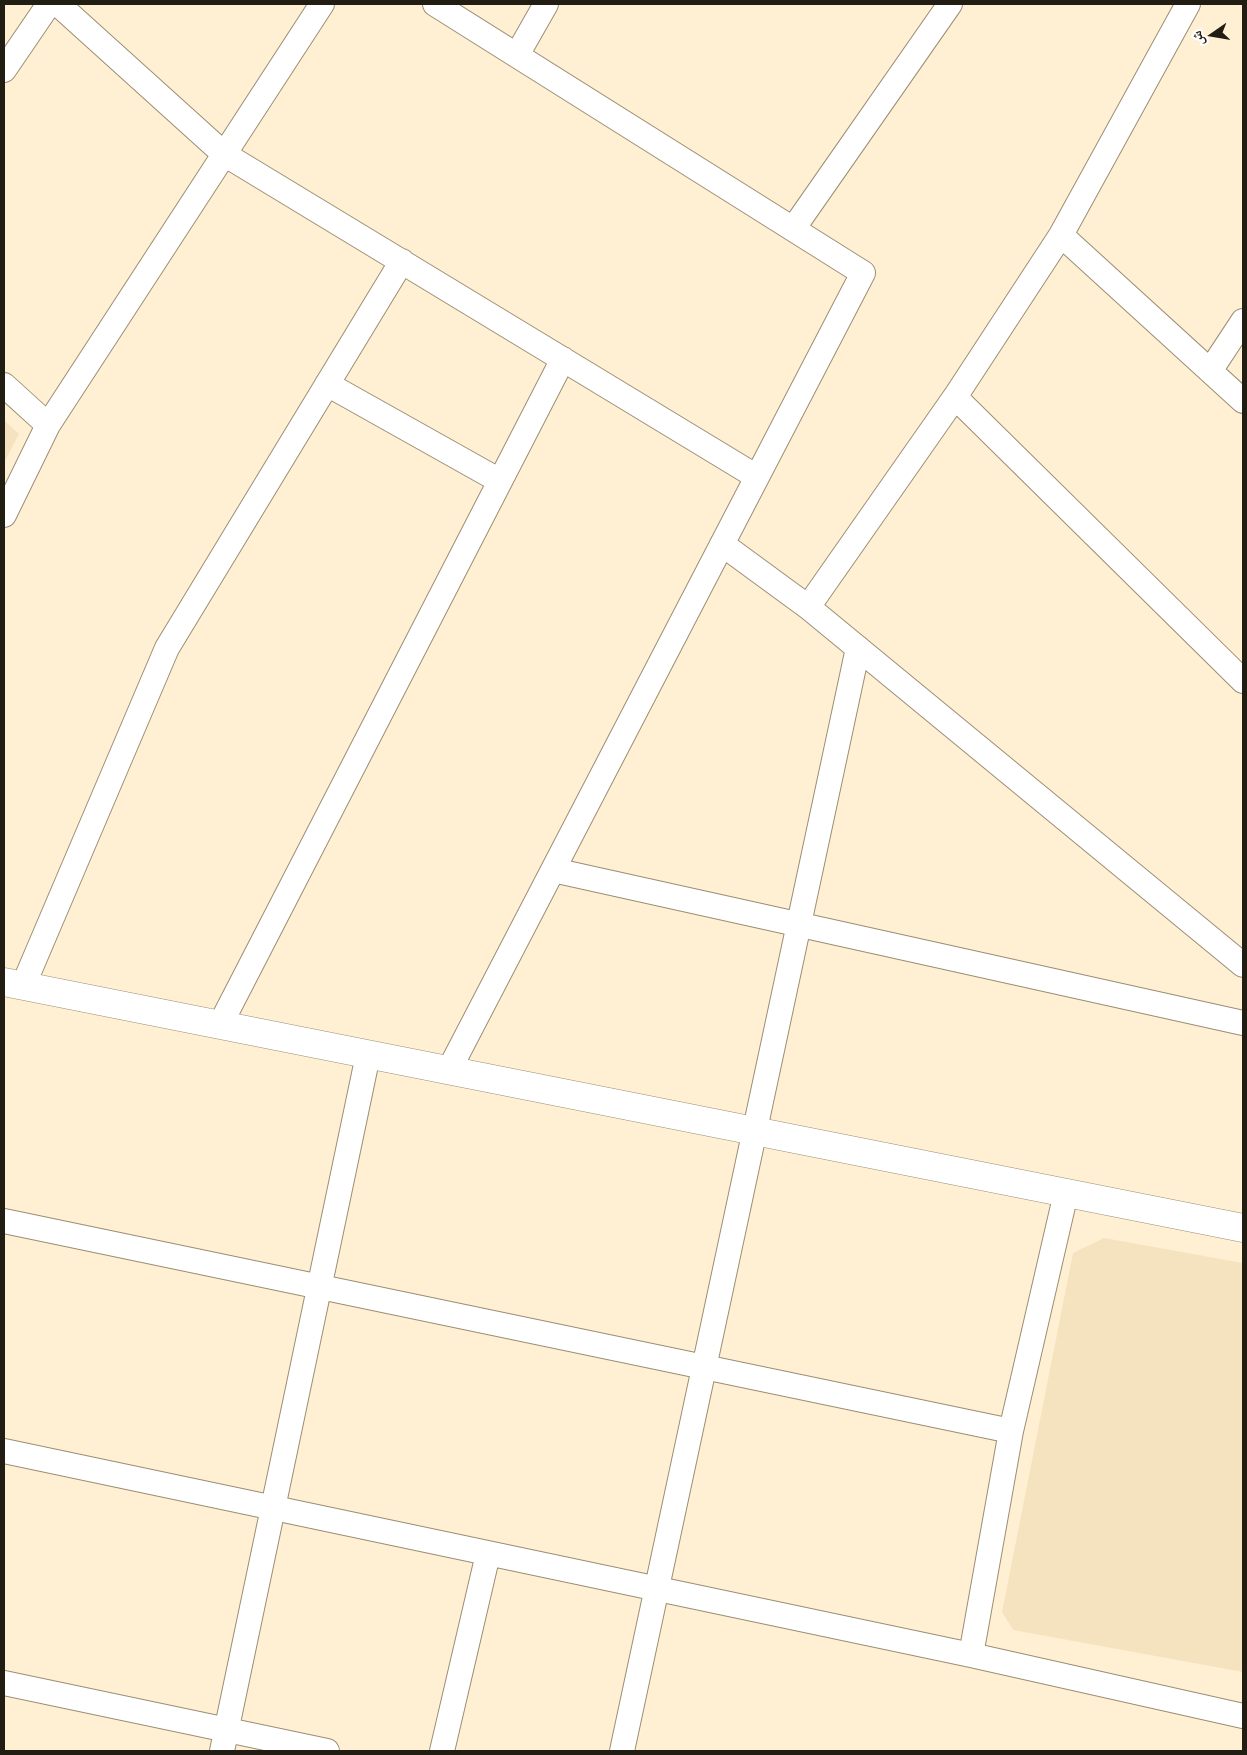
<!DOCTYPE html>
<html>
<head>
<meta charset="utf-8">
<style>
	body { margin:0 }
	#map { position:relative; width:1247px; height:1755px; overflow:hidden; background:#fff0d4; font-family:"Titillium Web","Noto Naskh Arabic",sans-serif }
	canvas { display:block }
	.frame { position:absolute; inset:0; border:5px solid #221d12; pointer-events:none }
	.north { position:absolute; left:1187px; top:10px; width:50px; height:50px; -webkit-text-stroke:4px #fff; paint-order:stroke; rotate:257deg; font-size:14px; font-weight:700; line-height:20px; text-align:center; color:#221d12 }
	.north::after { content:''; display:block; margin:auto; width:18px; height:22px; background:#221d12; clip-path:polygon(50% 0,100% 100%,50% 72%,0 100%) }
</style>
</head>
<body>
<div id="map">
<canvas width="1247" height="1755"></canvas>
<div class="frame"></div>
<div class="north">ش</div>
</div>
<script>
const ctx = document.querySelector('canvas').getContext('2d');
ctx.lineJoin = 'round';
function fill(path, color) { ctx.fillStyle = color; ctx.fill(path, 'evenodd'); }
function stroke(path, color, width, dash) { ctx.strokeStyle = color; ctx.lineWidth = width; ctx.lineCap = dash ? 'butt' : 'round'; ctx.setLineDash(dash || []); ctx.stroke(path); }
const built = new Path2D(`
	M4,420L19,434L4,463Z
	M1104,1238L1243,1263V1672L1013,1630L1002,1612L1073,1253Z`);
const street = new Path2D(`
	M58,4L224,154L757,477
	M435,4L863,273L449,1070
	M517,55L546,4
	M4,70L49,4
	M793,229L950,4
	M1061,235L1243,401
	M1210,371L1243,321
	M327,384L500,481
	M4,385L48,425
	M955,397L1243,681
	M4,515L48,425L322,4
	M722,544L808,607L1243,965
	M808,607L955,397L1061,235L1188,4
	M553,870L1243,1023
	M23,986L167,648L402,261
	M220,1025L563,359
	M4,1221L1011,1431
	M4,1451L971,1655L1243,1716
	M971,1655L1011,1431L1066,1193
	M4,1683L327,1751
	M222,1751L368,1055
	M442,1751L488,1554
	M622,1751L858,648`);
const secondary = new Path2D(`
	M4,982L1243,1228`);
fill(built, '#f5e3c0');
stroke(street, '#9b8e74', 26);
stroke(secondary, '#9b8e74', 29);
stroke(street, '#fff', 24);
stroke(secondary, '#fff', 28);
</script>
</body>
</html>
